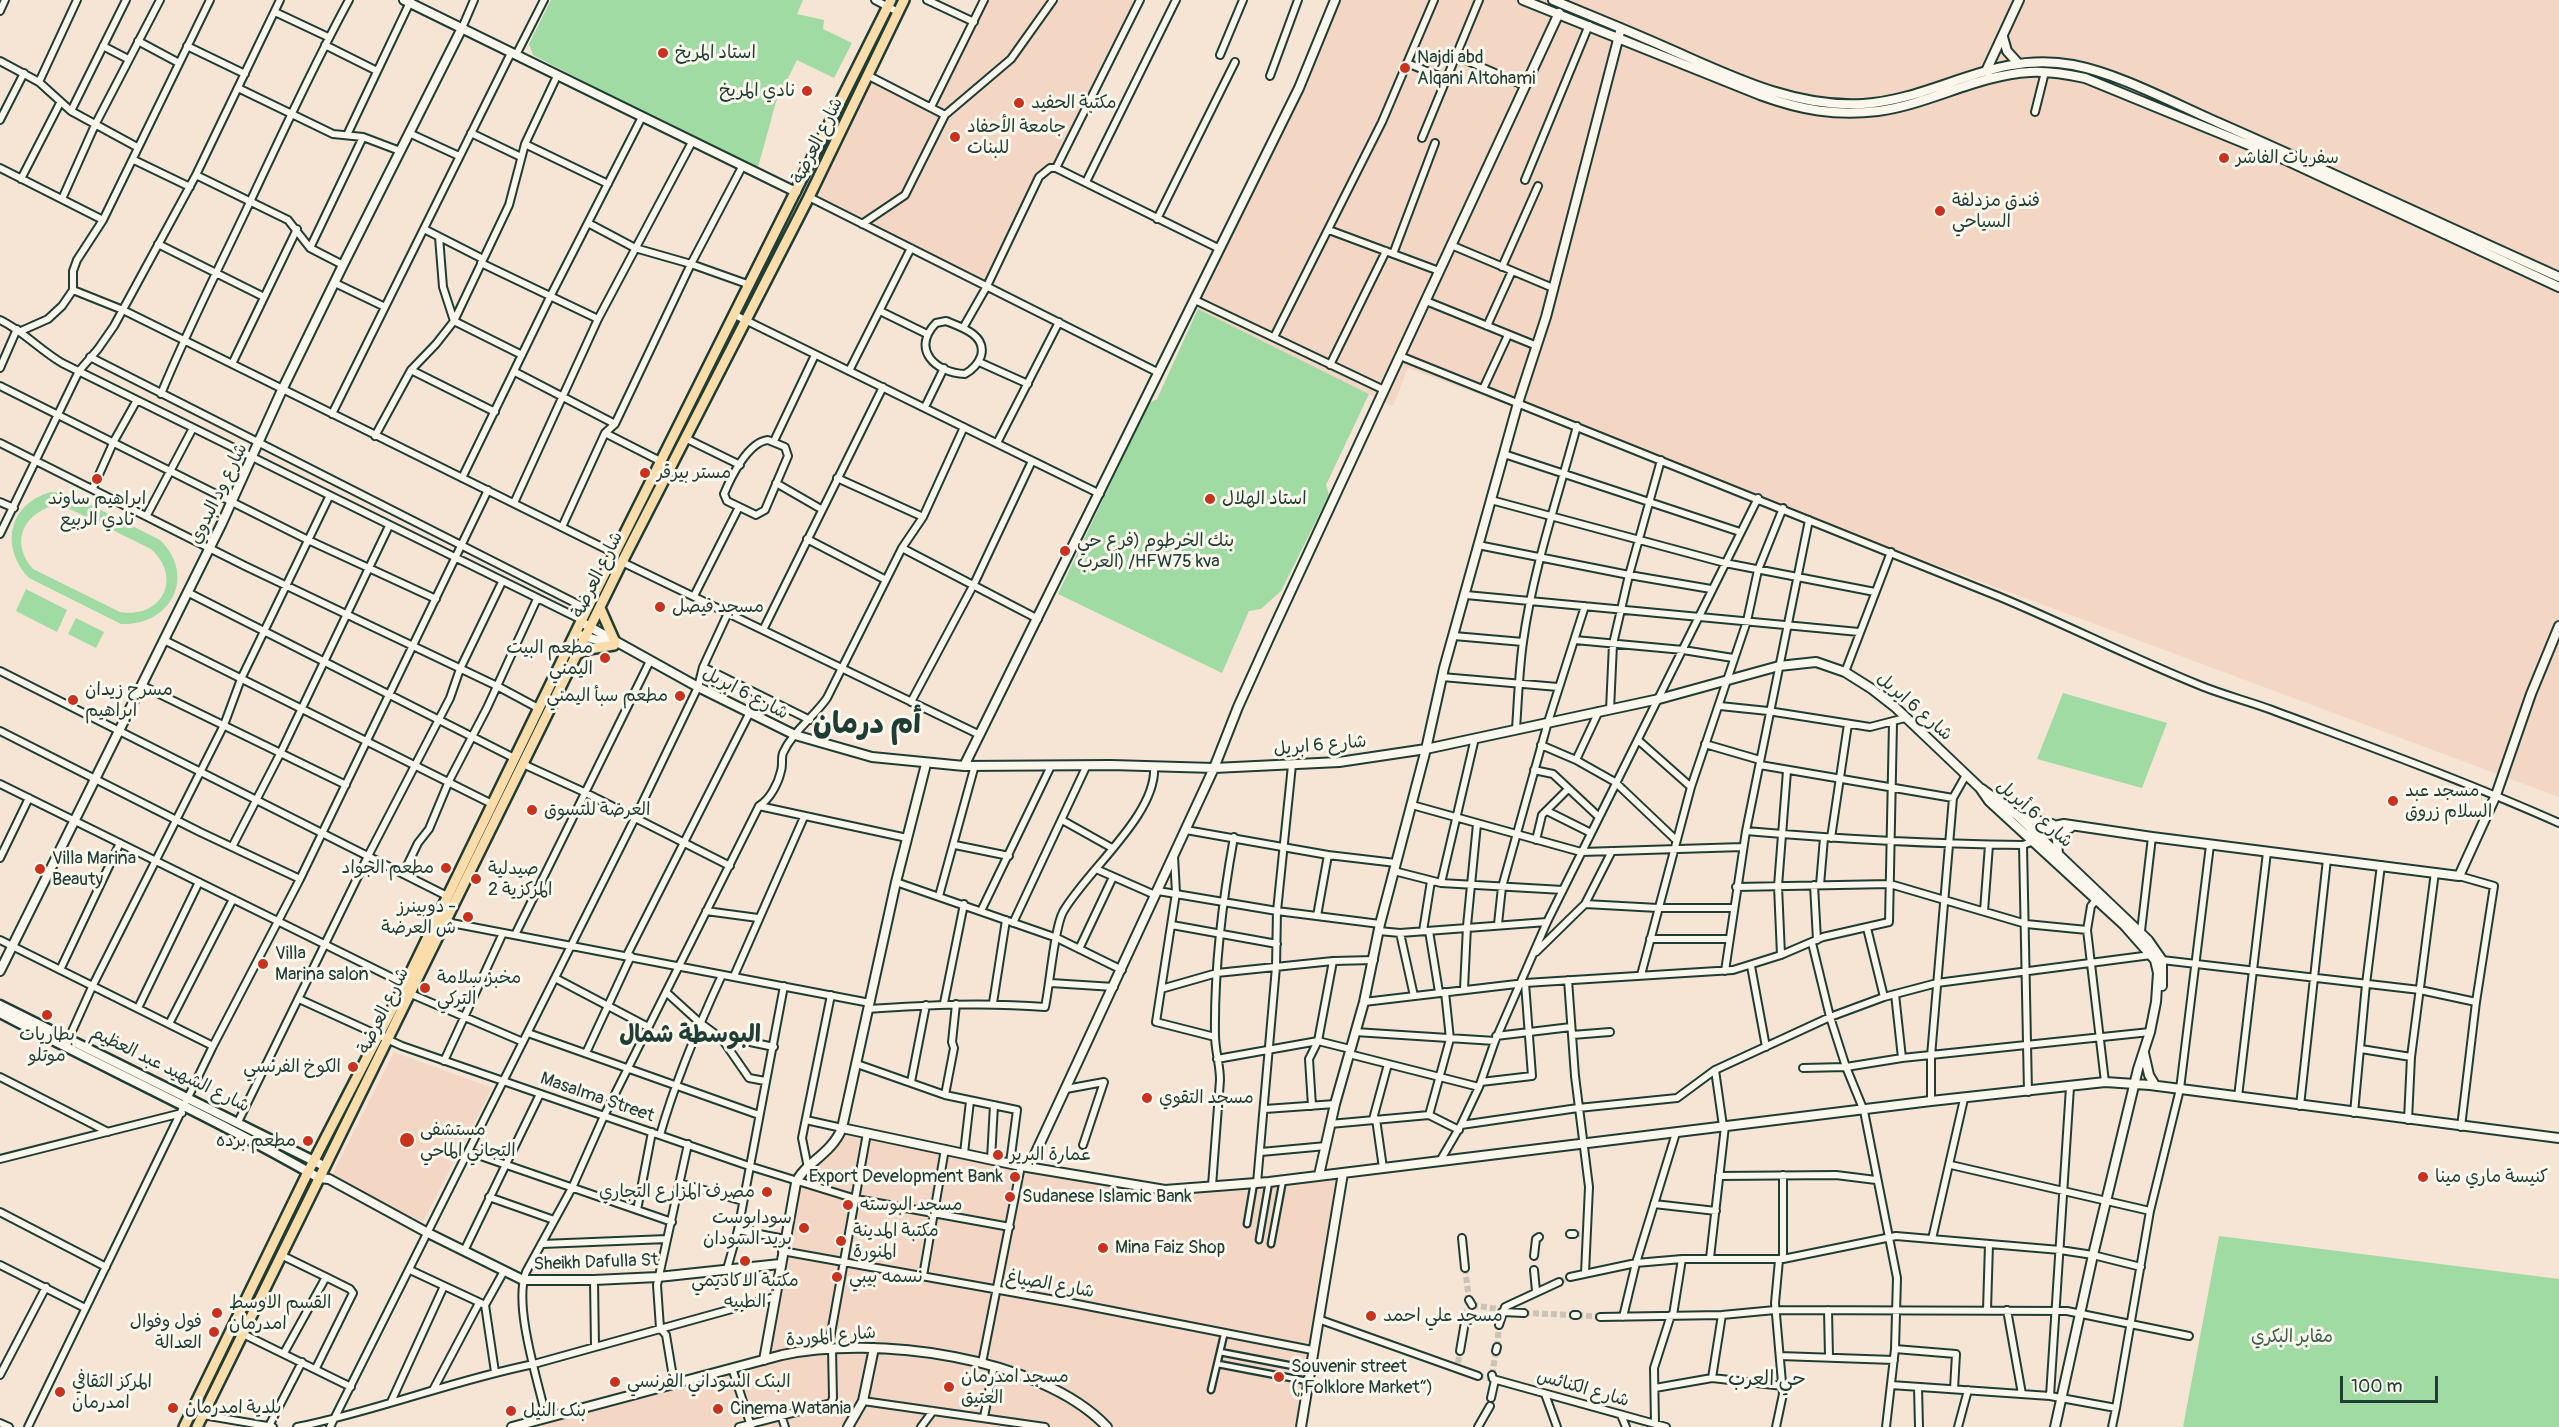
<!DOCTYPE html>
<html>
<head>
<meta charset="utf-8">
<style>
	body { margin:0 }
	#map { position:relative; width:2559px; height:1427px; overflow:hidden; background:#f6e4d5; font-family:Pangolin,sans-serif }
	canvas { display:block }
	.scale { position:absolute; left:2340px; top:1376px; width:98px; height:27px; box-sizing:border-box; border:3px solid #1f3d34; border-top:0; padding-left:8px; font-size:18px; line-height:21px; white-space:nowrap; color:#1f3d34; -webkit-text-stroke:4px #fbf7ec; paint-order:stroke }
</style>
</head>
<body>
<div id="map">
<canvas width="2559" height="1427"></canvas>
<div class="scale">100 m</div>
</div>
<script>
const ctx = document.querySelector('canvas').getContext('2d');
ctx.lineJoin = 'round';
function fill(path, color) { ctx.fillStyle = color; ctx.fill(path, 'evenodd'); }
function stroke(path, color, width, dash) { ctx.strokeStyle = color; ctx.lineWidth = width; ctx.lineCap = dash ? 'butt' : 'round'; ctx.setLineDash(dash || []); ctx.stroke(path); }
function write(font, color, halo, rows, align = 'center') {
  ctx.font = font + ' Pangolin,"Playpen Sans Arabic",sans-serif'; ctx.lineWidth = 6; ctx.setLineDash([]); ctx.textBaseline = 'middle'; ctx.strokeStyle = halo; ctx.fillStyle = color; for (const [text, x, y, turn = 0] of rows) {
    ctx.save(); ctx.translate(x, y); ctx.rotate((+turn || 0) * Math.PI / 180); ctx.textAlign = isNaN(turn) ? turn : align; if (halo) ctx.strokeText(text, 0, 0); ctx.fillText(text, 0, 0); ctx.restore();
  }
}
const built = new Path2D(`
	M984,0H1137L1056,168L1039,177L987,286L809,197L869,76L931,106Z
	M1341,0H2559V797L1408,368L1393,406L1198,309Z
	M394,1052L492,1088L423,1222L331,1177Z
	M843,1131L1142,1189L1346,1170L1304,1427H534L760,1361L797,1175Z`);
const green = new Path2D(`
	M551,0H803L797,14L824,20L823,29L852,43L834,78L797,60L776,102L757,171L533,55L529,44Z
	M1198,309L1369,394L1326,485L1329,495L1281,591L1261,609L1249,611L1222,673L1058,594L1149,403L1157,399Z
	M51,492L67,493L160,540C197,576 171,626 121,624L29,578C0,547 8,504 51,492ZM52,506L72,510L151,549C183,578 162,619 120,612L33,569C11,544 21,516 52,506Z
	M26,589L67,610L57,632L16,611Z
	M76,618L104,632L96,648L68,634Z
	M2063,693L2167,723L2142,788L2037,759Z
	M2219,1236L2559,1279V1427H2183Z`);
const minorTunnel = new Path2D(`
	M1574,1234L1584,1233
	M1465,1268L1469,1300
	M1559,1282L1570,1277
	M1472,1305L1498,1309
	M1524,1313L1574,1315
	M1577,1315L1600,1317
	M1465,1322L1467,1310
	M1497,1347L1499,1325
	M1458,1363L1460,1351
	M1492,1375L1496,1351
	M1478,1376L1493,1379`);
const pedestrian = new Path2D(`
	M1247,1224L1254,1183
	M1259,1240L1269,1182
	M1271,1244L1283,1180
	M1220,1352L1309,1369
	M1218,1364L1307,1381
	M1211,1390L1224,1335`);
const minor = new Path2D(`
	M875,0L898,12
	M927,0L974,22
	M0,11L5,0
	M275,12L328,37
	M462,28L474,0
	M138,41L179,63
	M325,45L377,71
	M103,46L128,59
	M187,46L245,74
	M516,55L544,0
	M1220,55L1243,0
	M1456,56L1525,86
	M0,61L39,82L71,111L137,147
	M1407,63L1446,79
	M869,76L945,115
	M1270,76L1298,0
	M39,82L77,0
	M238,88L333,134L363,137L400,151
	M931,107L984,0
	M71,111L126,0
	M2035,112L2045,72
	M0,120L24,73
	M409,133L459,156
	M471,133L521,157
	M347,135L411,0
	M1422,138L1479,0
	M525,144L608,184
	M134,160L190,187
	M0,168L103,220
	M1056,168L1140,0
	M196,175L288,220L310,248L343,265
	M21,179L60,103
	M1525,180L1589,25
	M1086,182L1176,0
	M809,197L1159,373
	M62,199L95,125L160,0
	M1157,219L1235,62
	M588,223L635,248L691,264L750,285
	M862,224L905,195L945,115L1011,59L1053,0
	M424,229L483,259
	M1329,230L1439,271
	M439,237L443,287L454,321L522,355
	M158,244L264,297
	M1451,245L1553,288
	M310,248L363,137
	M1393,254L1435,143
	M481,263L598,319
	M1502,267L1538,186
	M335,283L385,307
	M73,290L123,310L616,554
	M1195,300L1384,390
	M1426,301L1537,346
	M880,311L927,334
	M735,315L1100,494
	M0,320C23,331 40,350 62,363L582,620
	M946,321C961,327 987,335 981,356C978,364 972,370 965,374C935,373 911,349 936,323Z
	M1487,326L1512,271
	M963,328L987,286L1039,177L1050,168H1056L1220,249
	M21,331L48,319L62,306L73,290V271L77,260L103,220L210,0
	M1274,337L1382,122L1434,0
	M1400,356L2000,597C2067,625 2132,658 2199,685C2223,695 2248,701 2272,710C2368,746 2465,781 2559,823
	M90,357L587,609
	M979,362L1028,384
	M232,364L297,229
	M1330,365L1386,251
	M0,368L17,329
	M411,370L495,412
	M849,371L911,248
	M515,372L615,424
	M0,386L308,540L436,599
	M1483,389L1508,335
	M161,394C188,328 220,266 250,202C282,134 313,66 349,0
	M925,407L944,368
	M332,414L511,53
	M605,433L662,462
	M375,436L411,370L436,344L454,321L509,205L525,144L557,76
	M685,438L740,465
	M768,440L785,447L788,456L765,510L756,515L727,501L724,494C731,477 748,442 768,440Z
	M774,441L815,355
	M0,443L245,566L497,686L538,708
	M997,443L1059,322
	M1504,454L1740,532
	M462,478L550,297L642,117
	M837,478L923,517
	M776,483L821,509
	M93,488L114,441L137,400
	M1491,500L1725,563L1875,592
	M0,502L14,508
	M514,503L598,319L692,142
	M147,515L193,428
	M562,527L605,433L615,424L691,264L742,167
	M0,534L79,371L98,349L114,326L196,175L280,0
	M807,539L886,580
	M1478,545L1629,575L1711,589
	M902,548L1038,619
	M622,562L980,735
	M187,592L514,758
	M1466,595L1859,632
	M694,596L739,507
	M763,630L883,387
	M1454,636L1523,642
	M164,640L492,804
	M1575,640L1683,650L1733,658
	M703,667L810,720
	M0,671L447,896
	M1845,672L1891,552
	M1442,677L1558,687
	M141,685L346,785
	M911,702L974,584L1032,461
	M1720,706L1768,711L1870,727L1905,718
	M1610,710L1613,644L1629,575L1661,460
	M1516,729C1518,700 1519,670 1523,642C1533,569 1558,497 1577,426
	M0,731L200,832L300,879
	M1638,740L1691,787
	M1705,744L1760,760
	M1541,745L1576,760L1615,782L1676,840
	M1576,760L1599,711
	M523,764L584,792L730,866
	M1760,765L1953,798
	M1534,770L1553,774L1599,817
	M0,784L405,984
	M1412,805L1581,852L1743,847
	M759,806L907,838
	M1547,811L1591,833
	M1062,820L1112,848
	M1186,830L1328,855L1396,863
	M1746,831C1838,839 1930,844 2023,845L2034,841
	M1831,838L1848,724
	M1536,840L1542,815L1568,789
	M955,845L1009,856
	M2023,845L2028,1092
	M232,847L280,754L389,526
	M1174,856L1176,893L1156,1022L1215,1037
	M0,858L29,798
	M1096,869L1155,895
	M1394,871L1441,883L1563,890
	M403,874L418,843L429,829L449,781L487,708L537,599
	M2459,876L2494,886L2476,1002L2461,1127
	M896,882L1057,938L1122,970
	M1441,883L1475,738
	M1814,885L1817,940
	M1820,885L1824,838
	M1736,887L1890,884L2026,924L2087,930
	M1158,891L1277,911L1380,924
	M939,896L975,765
	M2098,898L2091,906L2087,930L2105,1082
	M1585,904L1658,908H1733
	M706,911L758,918
	M981,911L1051,766
	M1984,911L1989,845
	M1317,916L1328,855
	M446,922L870,1003
	M1013,923L1086,767
	M1498,924L1502,887L1548,722L1585,606
	M1172,925L1277,944
	M1867,928L1884,997
	M1379,931L1400,933L1547,922
	M1423,931L1431,881
	M1429,931L1439,992
	M2141,931L2152,837
	M1400,933L1414,996
	M515,935L650,661
	M1650,939H1729
	M0,940L213,1046
	M1812,943L1830,1017L1846,1067L1864,1111L1897,1278L1895,1349L1886,1427
	M1079,949L1113,877
	M1536,952L1585,904L1612,851
	M627,955L749,714
	M1781,955L1778,886L1787,771
	M2162,960L2420,990L2476,1002
	M1751,966L1766,1047
	M60,970L120,843
	M1725,971L1746,831L1809,520
	M1641,975L1691,787L1747,621L1758,570L1783,508
	M734,976L804,817
	M555,978L648,1027
	M1568,980L1575,1076L1589,1187L1585,1273
	M1051,983L1114,987
	M1161,989L1217,973L1333,961L1374,960
	M1464,989L1467,926L1477,824
	M666,992L699,1022L722,1039L749,1078L765,1081
	M411,994L523,1042
	M1895,994L1902,1058
	M299,999L402,1046L749,1166L856,1199L1010,1227
	M1364,1002L1525,983L1733,970L1781,955L1823,937L1889,922L1893,722
	M944,1003L964,904
	M993,1003L1006,920
	M138,1008L199,882
	M868,1009C928,1005 985,1002 1045,1007C1050,984 1054,929 1063,912C1086,871 1158,814 1154,766
	M169,1024L233,899
	M1355,1032L1495,1041
	M528,1033L759,1115
	M1572,1035L1610,1032
	M1496,1036L1571,1027
	M69,1038L92,987L224,725L241,679L329,497
	M722,1039L731,1038L774,1047
	M2361,1049L2411,1057
	M586,1053L631,956
	M1349,1054L1479,1087
	M1217,1059L1318,1041L1350,1049
	M444,1061L503,933
	M857,1064L945,1095L1017,1110L1010,1163
	M1803,1068L1846,1067L1902,1058L2150,1032
	M1715,1070L1723,1126
	M0,1077L108,1132
	M911,1082L926,1005
	M1481,1082L1532,1076L1525,983
	M1066,1089L1104,1082L1083,1145
	M945,1095L954,1048L952,1042L956,1004
	M2238,1097L2267,852
	M1931,1101V1056L1953,798L1966,775
	M1312,1106L1309,1059L1318,1041L1333,961
	M2300,1106L2327,859
	M1265,1109L1335,1104
	M2354,1113L2366,984L2381,865
	M1429,1115L1450,1039L1445,992
	M1373,1119L1388,1064
	M1376,1119L1383,1168
	M806,1120L842,1128
	M2408,1120L2411,1057L2435,872
	M238,1122L368,856L450,698L460,669L502,582
	M1330,1124L1429,1115L1459,1130
	M1461,1125L1578,1108L1677,1098L1715,1070L1830,1017L1884,997L1937,983L2151,955
	M660,1135C676,1079 698,1027 722,975
	M469,1152L672,1222
	M1261,1152L1326,1146
	M964,1153L970,1101
	M0,1159L182,1113
	M991,1159L994,1105
	M1440,1161L1461,1125L1479,1087L1495,1041L1547,922L1758,498
	M1951,1165L2150,1211
	M808,1168L802,1138L831,995
	M1719,1176L1836,1175L1876,1180
	M679,1183L743,1201
	M1257,1183L1276,967L1277,911L1292,765
	M1212,1186L1220,1080C1220,1064 1215,1051 1215,1035C1214,968 1222,903 1234,837
	M489,1197L554,1220
	M1654,1204L1716,1211
	M637,1210L652,1132
	M0,1212L106,1267
	M738,1230L785,1239
	M1570,1234H1574
	M1462,1238L1465,1268
	M1932,1239L1964,1099
	M542,1244L667,1239
	M464,1251L540,1094
	M782,1251L1072,1303L1312,1350
	M281,1255L326,1277
	M1534,1256L1536,1239L1539,1237
	M1710,1258L1725,1126
	M1783,1259V1175
	M0,1265L85,1308
	M727,1269L738,1230L784,986
	M410,1270L485,1305L495,1372
	M1534,1270L1536,1291
	M923,1276L945,1149
	M1570,1277L1636,1263L1682,1259H1783L1896,1236L2060,1250L2093,1255L2141,1267
	M594,1280L595,1347
	M1469,1300L1472,1305
	M485,1305L504,1271
	M1828,1310L1829,1357
	M1987,1310L1989,1244
	M2007,1310L2022,1394
	M1502,1312L1524,1313
	M1574,1315H1577
	M1673,1315L1682,1259
	M1600,1317L1722,1315L1775,1310L2067,1311L2189,1336
	M1623,1317L1636,1263L1676,1133
	M1318,1319L1478,1376
	M1499,1325L1505,1307L1559,1282
	M243,1334L351,1387
	M1895,1349L1956,1354L1954,1389
	M828,1350L867,1133
	M1460,1351L1465,1322
	M1496,1351L1497,1347
	M284,1353L326,1277L350,1289L353,1293L316,1368
	M1780,1356L1894,1360
	M982,1363L1021,1166
	M732,1368L751,1426
	M0,1375L46,1287
	M1492,1375L1493,1379L1666,1427
	M1712,1378L1722,1315
	M674,1383L666,1335L660,1328L657,1285L688,1144
	M1891,1385L2050,1396L2116,1408L2150,1211L2180,1089L2210,845
	M1918,1387L1919,1427
	M1655,1388L1712,1378L1783,1386
	M433,1390L479,1303
	M1545,1394L1557,1427
	M2050,1396L2070,1087
	M1491,1398L1495,1380
	M863,1401L1045,1427
	M391,1402L444,1286
	M203,1415L273,1427
	M781,1415L785,1427
	M1621,1415L1626,1427
	M546,1417C538,1381 513,1305 526,1272L572,1188L604,1116L759,806C770,799 778,784 781,771C783,765 781,758 783,753C793,731 814,717 827,698L902,548L923,517L964,427
	M984,1417L994,1366
	M0,1423L9,1427
	M1655,1424L1654,1368L1671,1315
	M269,1426L302,1362
	M28,1427L213,1046L300,879L488,490
	M297,1427C377,1411 454,1380 534,1364L775,1297
	M330,1427L635,818L698,687L703,667L728,613
	M739,1427L831,1403L833,1398L832,1349
	M921,1427L933,1411
	M1478,1427L1490,1406
	M1776,1427L1783,1394L1775,1303L1779,1260
	M1958,1427L1968,1390
	M2112,1427L2116,1408`);
const tertiary = new Path2D(`
	M404,0L796,192
	M1523,0L1760,95C1801,110 1835,116 1878,111C1930,104 1977,75 2030,72C2048,71 2066,74 2085,78L2288,161L2559,287
	M1553,0C1591,16 1629,31 1667,48C1729,75 1793,108 1863,104C1938,99 1994,50 2073,65C2120,74 2175,104 2219,123C2333,173 2445,226 2559,277
	M2003,37L2007,51L2017,62
	M1988,72L1987,69L2019,0
	M581,622L698,687L795,735L872,757L964,766L1111,765L1214,768L1339,762L1426,749L1659,699L1779,666L1816,662L1845,672L1872,689L1895,707L1980,788L1989,801L2124,925L2155,960L2158,973L2156,1002L2150,1032L2138,1069L2093,1255L2055,1427
	M580,635L611,644
	M964,766L1299,88L1335,0
	M1982,789L2018,816L2148,940L2162,960V986
	M2020,817L2052,824
	M2028,835L2044,828L2064,824L2152,837L2459,876L2496,795L2531,694L2559,626
	M2037,838L2050,832L2070,828
	M2058,854L2057,840L2066,829
	M0,971L221,525L282,390L343,265L462,28
	M2144,1053L2149,1075L2155,1085
	M842,1128L1021,1166L1165,1190L1269,1182L1931,1101L2105,1082L2150,1085L2559,1138
	M1029,1167L1214,768L1238,707L1270,636L1559,13
	M1319,1175L1335,1104L1364,1002L1380,924L1426,749L1444,668L1518,403L1546,317L1621,28
	M319,1178L329,1179L428,1233L523,1280H594L658,1277L780,1264
	M764,1360L796,1183C803,1164 832,1154 842,1128L896,882L926,764
	M512,1427L782,1355C874,1335 1040,1356 1107,1427
	M848,1427L863,1401L874,1348
	M1301,1427L1343,1173`);
const secondary = new Path2D(`
	M0,1005L324,1166
	M0,1013C106,1069 215,1118 319,1178`);
const primary = new Path2D(`
	M600,608L615,642
	M577,654L589,649L614,645
	M184,1427L308,1172L405,984L587,609L891,0
	M197,1427L622,562L809,197L904,0`);
const markers = [
	[663,53,6,"#c8321e"],
	[1405,68,6,"#c8321e"],
	[807,91,6,"#c8321e"],
	[1019,103,6,"#c8321e"],
	[955,137,6,"#c8321e"],
	[2224,158,6,"#c8321e"],
	[1940,211,6,"#c8321e"],
	[645,473,6,"#c8321e"],
	[97,479,6,"#c8321e"],
	[1210,499,6,"#c8321e"],
	[1065,551,6,"#c8321e"],
	[660,607,6,"#c8321e"],
	[605,658,6,"#c8321e"],
	[680,696,6,"#c8321e"],
	[73,700,6,"#c8321e"],
	[2393,801,6,"#c8321e"],
	[532,810,6,"#c8321e"],
	[446,868,6,"#c8321e"],
	[40,869,6,"#c8321e"],
	[476,879,6,"#c8321e"],
	[468,917,6,"#c8321e"],
	[263,964,6,"#c8321e"],
	[425,988,6,"#c8321e"],
	[47,1015,6,"#c8321e"],
	[353,1067,6,"#c8321e"],
	[1147,1098,6,"#c8321e"],
	[407,1140,8,"#c8321e"],
	[308,1141,6,"#c8321e"],
	[998,1155,6,"#c8321e"],
	[1015,1177,6,"#c8321e"],
	[2423,1177,6,"#c8321e"],
	[767,1192,6,"#c8321e"],
	[1010,1197,6,"#c8321e"],
	[848,1205,6,"#c8321e"],
	[804,1228,6,"#c8321e"],
	[841,1241,6,"#c8321e"],
	[1103,1248,6,"#c8321e"],
	[745,1261,6,"#c8321e"],
	[837,1277,6,"#c8321e"],
	[217,1313,6,"#c8321e"],
	[1371,1316,6,"#c8321e"],
	[214,1332,6,"#c8321e"],
	[1279,1377,6,"#c8321e"],
	[615,1382,6,"#c8321e"],
	[949,1387,6,"#c8321e"],
	[60,1392,6,"#c8321e"],
	[173,1408,6,"#c8321e"],
	[718,1409,6,"#c8321e"],
	[511,1411,6,"#c8321e"]
];
const poiNames = [
	["استاد المريخ",675,53],
	["Najdi abd",1417,58],
	["Alqani Altohami",1417,79],
	["نادي المريخ",795,91,"right"],
	["مكتبة الحفيد",1031,103],
	["جامعة الأحفاد",967,127],
	["للبنات",967,148],
	["سفريات الفاشر",2236,158],
	["فندق مزدلفة",1952,201],
	["السياحي",1952,222],
	["مستر بيرقر",657,473],
	["ابراهيم ساوند",97,499,"center"],
	["نادي الربيع",97,520,"center"],
	["استاد الهلال",1222,499],
	["بنك الخرطوم (فرع حي",1077,541],
	["العرب) /HFW75 kva",1077,562],
	["مسجد فيصل",672,607],
	["مطعم البيت",593,648,"right"],
	["اليمني",593,669,"right"],
	["مسرح زيدان",85,690],
	["ابراهيم",85,711],
	["مطعم سبأ اليمني",668,696,"right"],
	["مسجد عبد",2405,791],
	["السلام زروق",2405,812],
	["العرضة للتسوق",544,810],
	["Villa Marina",52,859],
	["Beauty",52,880],
	["مطعم الجواد",434,868,"right"],
	["صيدلية",488,869],
	["المركزية 2",488,890],
	["دوبينرز -",456,907,"right"],
	["ش العرضة",456,928,"right"],
	["Villa",275,954],
	["Marina salon",275,975],
	["مخبز سلامة",437,978],
	["التركي",437,999],
	["بطاريات",47,1035,"center"],
	["موتلو",47,1056,"center"],
	["الكوخ الفرنسي",341,1067,"right"],
	["مسجد التقوي",1159,1098],
	["مستشفى",420,1130],
	["التجاني الماحي",420,1151],
	["مطعم برده",296,1141,"right"],
	["عمارة البرير",1010,1155],
	["Export Development Bank",1003,1177,"right"],
	["كنيسة ماري مينا",2435,1177],
	["مصرف المزارع التجاري",755,1192,"right"],
	["Sudanese Islamic Bank",1022,1197],
	["مسجد البوسته",860,1205],
	["سودابوست",792,1218,"right"],
	["بريد السودان",792,1239,"right"],
	["مكتبة المدينة",853,1231],
	["المنورة",853,1252],
	["Mina Faiz Shop",1115,1248],
	["نسمه بيبي",849,1277],
	["مكتبة الاكاديمي",745,1281,"center"],
	["الطبيه",745,1302,"center"],
	["القسم الاوسط",229,1303],
	["امدرمان",229,1324],
	["مسجد علي احمد",1383,1316],
	["فول وفوال",202,1322,"right"],
	["العدالة",202,1343,"right"],
	["Souvenir street",1291,1367],
	["(„Folklore Market“)",1291,1388],
	["مسجد امدرمان",961,1377],
	["العتيق",961,1398],
	["المركز الثقافي",72,1382],
	["امدرمان",72,1403],
	["البنک السوداني الفرنسي",627,1382],
	["بلدية امدرمان",185,1408],
	["Cinema Watania",730,1409],
	["بنک النيل",523,1411]
];
const streetNames = [
	["شارع العرضة",818,141,-64],
	["شارع ود البدوي",219,494,-64],
	["شارع العرضة",598,575,-64],
	["شارع 6 ابريل",745,694,27],
	["شارع 6 ابريل",1914,707,41],
	["شارع 6 ابريل",1320,746,-5],
	["شارع 6 أبريل",2034,814,41],
	["شارع العرضة",384,1011,-64],
	["شارع الشهيد عبد العظيم",170,1070,26],
	["Masalma Street",597,1098,19],
	["Sheikh Dafulla St",596,1263,-2],
	["شارع الصياغ",1050,1285,10],
	["شارع الموردة",831,1337,-5],
	["شارع الكنائس",1583,1389,16]
];
const parkNames = [
	["مقابر البكري",2292,1337]
];
const neighbourhoodNames = [
	["حي العرب",1767,1380]
];
const districtNames = [
	["البوسطة شمال",690,1036]
];
const townNames = [
	["أم درمان",867,725]
];
fill(built, '#f3d6c4');
fill(green, '#9fdba2');
stroke(minorTunnel, '#cbc3b5', 6, [6, 3]);
stroke(pedestrian, '#1f3d34', 9);
stroke(minor, '#1f3d34', 10);
stroke(tertiary, '#1f3d34', 12);
stroke(secondary, '#1f3d34', 13);
stroke(primary, '#1f3d34', 14);
stroke(pedestrian, '#fbf7ec', 4.5);
stroke(minor, '#fbf7ec', 6);
stroke(tertiary, '#fbf7ec', 8);
stroke(secondary, '#fbf7ec', 8);
stroke(primary, '#fbddab', 9);
for (const [x, y, r, color] of markers) { const dot = new Path2D(); dot.arc(x, y, r, 0, 2 * Math.PI); ctx.fillStyle = color; ctx.fill(dot); stroke(dot, '#fbf7ec', 2); }
write('18px', '#1f3d34', '#fbf7ec', poiNames, 'left');
write('18px', '#1f3d34', '#fbf7ec', streetNames);
write('18px', '#395d4a', '#fbf7ec', parkNames);
write('20px', '#1f3d34', '#fbf7ec', neighbourhoodNames);
write('bold 24px', '#1f3d34', '#fbf7ec', districtNames);
write('bold 30px', '#1f3d34', '#fbf7ec', townNames);
</script>
</body>
</html>
